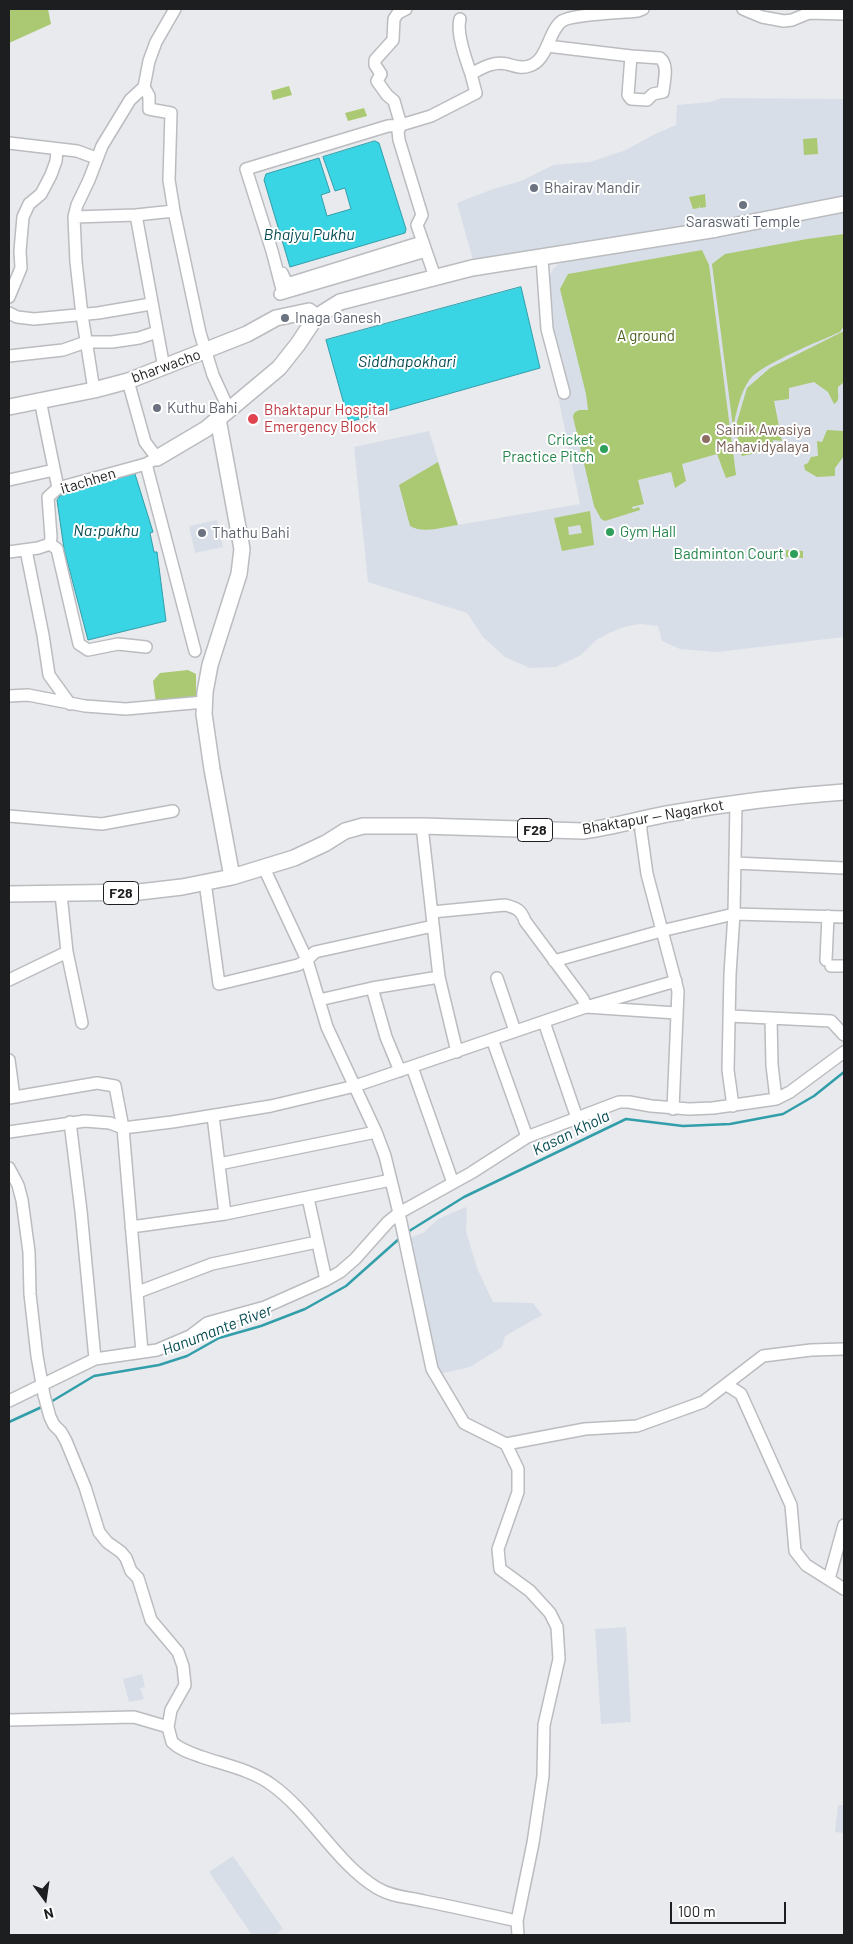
<!DOCTYPE html>
<html>
<head>
<meta charset="utf-8">
<style>
	body { margin:0 }
	#map { position:relative; width:853px; height:1944px; overflow:hidden; background:#e8eaed; font-family:Barlow,sans-serif }
	canvas { display:block }
	.frame { position:absolute; inset:0; border:10px solid #1d1e1f; pointer-events:none }
	.north { position:absolute; left:20px; top:1874px; width:50px; height:50px; -webkit-text-stroke:4px #fff; paint-order:stroke; rotate:166deg; font-size:14px; font-weight:700; line-height:20px; text-align:center; color:#1d1e1f }
	.north::after { content:''; display:block; margin:auto; width:18px; height:22px; background:#1d1e1f; clip-path:polygon(50% 0,100% 100%,50% 72%,0 100%) }
	.scale { position:absolute; left:670px; top:1902px; width:116px; height:22px; box-sizing:border-box; border:2px solid #1d1e1f; border-top:0; padding-left:6px; font-size:15px; line-height:18px; white-space:nowrap; color:#1d1e1f; -webkit-text-stroke:4px #fff; paint-order:stroke }
</style>
</head>
<body>
<div id="map">
<canvas width="853" height="1944"></canvas>
<div class="frame"></div>
<div class="north">N</div>
<div class="scale">100 m</div>
</div>
<script>
const ctx = document.querySelector('canvas').getContext('2d');
ctx.lineJoin = 'round';
function fill(path, color) { ctx.fillStyle = color; ctx.fill(path, 'evenodd'); }
function stroke(path, color, width, dash) { ctx.strokeStyle = color; ctx.lineWidth = width; ctx.lineCap = dash ? 'butt' : 'round'; ctx.setLineDash(dash || []); ctx.stroke(path); }
function write(font, color, halo, rows, align = 'center') {
  ctx.font = font + ' Barlow,sans-serif'; ctx.lineWidth = 4; ctx.setLineDash([]); ctx.textBaseline = 'middle'; ctx.strokeStyle = halo; ctx.fillStyle = color; for (const [text, x, y, turn = 0] of rows) {
    ctx.save(); ctx.translate(x, y); ctx.rotate((+turn || 0) * Math.PI / 180); ctx.textAlign = isNaN(turn) ? turn : align; if (halo) ctx.strokeText(text, 0, 0); ctx.fillText(text, 0, 0); ctx.restore();
  }
}
const built = new Path2D(`
	M722,98L844,99V201L717,224L709,220L695,222L692,228L475,267L457,203L493,189L521,181L553,165L590,162L626,150L655,134L676,125L677,105L711,102Z
	M844,210V637L717,652L680,649L662,641L658,626L640,624L624,627L609,633L596,640L581,655L556,667L530,668L505,657L483,637L467,613L368,582L354,447L429,431L458,525L580,504L558,396L567,392L548,315L544,288L553,269L563,260Z
	M217,520L223,547L195,553L189,526Z
	M466,1207L467,1212L466,1231L477,1268L493,1302L533,1303L542,1315L505,1336L502,1347L470,1367L439,1374L436,1366L407,1239L423,1233L438,1219Z
	M626,1627L631,1722L601,1724L595,1629Z
	M142,1674L145,1687L140,1688L144,1699L129,1702L123,1679Z
	M838,1805H844V1833L835,1832Z
	M233,1856L283,1929L275,1935H252L209,1872Z`);
const green = new Path2D(`
	M9,9H48L51,24L9,43Z
	M289,86L292,95L273,100L271,91Z
	M364,108L367,116L348,121L345,113Z
	M817,138L818,154L804,155L803,139Z
	M705,194L706,207L700,208L699,205V208L693,209L689,197Z
	M844,234V326L840,332C820,341 762,364 750,379C740,392 737,411 733,427L712,264L725,254L807,239Z
	M702,250L709,265L736,475L726,478L717,454L682,464L686,481L675,488L671,472L638,480L644,504L632,507L633,509L639,507L640,510L605,521L601,519L594,506L573,417L574,413L579,410H588L586,394L560,289L568,274Z
	M844,331V382L838,387C837,394 841,400 834,404L828,392L814,382L789,388V399L774,401L782,441L773,440L772,450L742,456L739,450L736,425L747,388L770,368Z
	M827,430L844,431V456L835,468V476L817,477L805,470L804,465L808,463L811,457L818,456L817,441L822,442Z
	M438,462L458,525C443,527 424,534 410,526L399,485Z
	M590,511L594,545L562,551L554,518ZM580,525L582,533L569,535L568,527Z
	M786,550L803,551V558L786,557Z
	M188,670L196,674V699L156,703L153,681L160,673Z`);
const water = new Path2D(`
	M375,141L379,143L406,229L405,233L290,267L264,180L266,174L319,158L330,192L321,195L327,216L351,209L345,188L335,191L323,157Z
	M521,287L540,368L349,422L326,340Z
	M135,474L153,532L150,533L154,552H157L166,621L88,640L64,549L57,500L60,496Z`);
const stream = new Path2D(`
	M406,1233L464,1197L626,1119L683,1126L730,1124L783,1114L814,1096L844,1072
	M49,1403L94,1376L159,1365L187,1356L219,1338L261,1326L305,1309L346,1286L400,1238
	M9,1422L44,1406`);
const minor = new Path2D(`
	M743,9L762,17L784,21L792,20L809,13L844,14
	M460,19C456,33 466,60 471,74
	M547,46L631,56L660,58C669,65 664,81 663,92L653,94L647,100L631,99L628,95L631,56
	M144,87L149,96V109L171,113L169,180L174,211L200,333L213,375L229,410
	M9,143L77,151L96,158
	M136,215L174,211
	M74,217L136,215L164,368
	M426,251L435,277
	M542,258L547,329L564,393
	M282,273L287,284L422,242
	M283,293L272,251L246,169L388,126L401,125L394,101L387,95L377,81L381,74L375,65V60L393,40L394,19L398,13L406,9
	M280,294L426,251L417,225L422,215L399,140L398,131L401,125L431,116L476,93L471,74C482,68 493,61 507,64C514,66 521,69 529,66C548,61 548,31 562,21C573,14 622,13 638,11L643,9
	M9,297L21,268L20,251L23,217L29,204L41,194L51,175L56,161L57,150
	M9,313L17,317L34,319L98,313L151,304
	M9,356L63,350L86,342H112L139,338L157,332
	M94,390L82,315L76,262L74,217L77,205L89,180L102,146L130,100L144,87L149,61L156,42L175,9
	M40,400L58,488
	M146,464L195,651
	M9,480L54,470
	M50,544L57,549L79,644L88,650L118,644L146,647
	M26,550L43,635L49,675L70,704
	M9,552L38,548L50,544L51,537L48,497L58,488L146,464L157,458L145,442L128,381
	M9,696L28,695L85,706L126,709L204,702
	M9,816L102,824L173,811
	M641,819V831L647,874L678,991L673,1109
	M422,826L439,977L457,1052
	M735,863L844,868
	M264,868L307,960L327,1027L376,1132L385,1156L399,1213L432,1369L464,1423L506,1444L585,1429L637,1426L703,1402L763,1356L811,1350L844,1349
	M205,882L219,984L298,965L307,960L315,952L433,926
	M61,894L67,952L82,1023
	M432,912L505,905C517,908 521,910 525,921L583,999L586,1007L676,1013
	M826,960L828,916
	M554,961L661,931L734,914L844,917
	M831,966H844
	M497,978L515,1031
	M9,980L67,952
	M372,988L386,1037L400,1071
	M319,1000L372,988L439,977
	M730,1016L831,1021L844,1035
	M771,1018L772,1065L776,1099
	M544,1022L577,1118
	M492,1039L527,1137
	M9,1060L14,1097
	M412,1067L453,1183
	M9,1098L97,1083L115,1086L123,1128L142,1352
	M733,1106L728,1070L730,974L734,914L736,803
	M213,1116L225,1214
	M70,1122L81,1211L95,1359
	M9,1132L85,1121L110,1123L123,1128L172,1122L271,1106L355,1086L586,1007L676,981
	M219,1164L376,1132
	M9,1168L18,1185L22,1200L29,1252L30,1294L37,1356L44,1395L50,1417L54,1425L61,1432L66,1441L85,1487L99,1532L107,1542L121,1552L126,1558L131,1571L138,1578L151,1620L178,1652L183,1666L185,1685L171,1710L168,1727
	M308,1198L326,1280
	M131,1227L225,1214L391,1180
	M138,1292L212,1264L317,1242
	M727,1385L741,1394L791,1505L795,1551L806,1565L844,1589
	M9,1401L95,1359L157,1350L190,1336L207,1323L265,1307L326,1280L340,1272L355,1259L388,1222L399,1213L471,1173L527,1137L619,1102H629L651,1106L689,1109L713,1108L776,1099L790,1092L844,1052
	M506,1444L518,1469V1492L498,1549L500,1569L530,1591L550,1613L557,1627L559,1659L544,1725L543,1776L533,1843L517,1921L518,1935
	M829,1579L844,1525
	M9,1720L134,1717L168,1727L172,1742C180,1750 191,1753 202,1757C225,1765 252,1770 272,1785C311,1813 336,1863 377,1888C392,1897 408,1897 424,1901C455,1907 486,1914 517,1921`);
const major = new Path2D(`
	M9,407L94,390L128,381L247,334L276,318L309,311L316,317
	M218,419L242,549L239,574L210,665L205,692L204,714L212,769L232,877
	M157,458L206,429L279,368L298,344L316,317L340,302L472,268L717,229L844,204
	M9,894L139,892L182,887L232,877L294,858L326,843L345,831L363,826H422L583,831C613,827 643,818 673,813C730,803 787,796 844,792`);
const markers = [
	[534,188,5,"#6b7280"],
	[743,205,5,"#6b7280"],
	[285,318,5,"#6b7280"],
	[157,408,5,"#6b7280"],
	[253,419,6,"#e0444e"],
	[706,439,5,"#8d6e63"],
	[604,449,5,"#2e9e5b"],
	[610,532,5,"#2e9e5b"],
	[202,533,5,"#6b7280"],
	[794,554,5,"#2e9e5b"]
];
const shields = [
	[535,830,35],
	[121,893,35]
];
const shieldNames = [
	["F28",535,830],
	["F28",121,893]
];
const worshipNames = [
	["Bhairav Mandir",544,188],
	["Saraswati Temple",743,222,"center"],
	["Inaga Ganesh",295,318],
	["Kuthu Bahi",167,408],
	["Thathu Bahi",212,533]
];
const parkNames = [
	["A ground",646,336]
];
const streetNames = [
	["bharwacho",166,366,-20],
	["itachhen",88,481,-17],
	["Bhaktapur — Nagarkot",653,817,-10]
];
const healthNames = [
	["Bhaktapur Hospital",264,410],
	["Emergency Block",264,427]
];
const educationNames = [
	["Sainik Awasiya",716,430],
	["Mahavidyalaya",716,447]
];
const leisureNames = [
	["Cricket",594,440],
	["Practice Pitch",594,457],
	["Gym Hall",620,532,"left"],
	["Badminton Court",784,554]
];
const waterNames = [
	["Bhajyu Pukhu",309,235],
	["Siddhapokhari",407,362],
	["Na:pukhu",106,531],
	["Kasan Khola",571,1133,-26],
	["Hanumante River",217,1330,-21]
];
fill(built, '#d8dee8');
fill(green, '#aac972');
fill(water, '#39d5e5');
stroke(water, '#319eaa', 1);
stroke(stream, '#319eaa', 2.5);
stroke(minor, '#babcbf', 14);
stroke(major, '#babcbf', 18);
stroke(minor, '#fff', 11);
stroke(major, '#fff', 15);
for (const [x, y, r, color] of markers) { const dot = new Path2D(); dot.arc(x, y, r, 0, 2 * Math.PI); ctx.fillStyle = color; ctx.fill(dot); stroke(dot, '#fff', 2); }
for (const [x, y, w] of shields) { const box = new Path2D(); box.roundRect(x - w / 2, y - 11.5, w, 23, 4); ctx.fillStyle = '#fff'; ctx.fill(box); stroke(box, '#1d1e1f', 1); }
write('bold 14px', '#1d1e1f', null, shieldNames);
write('15px', '#5b616d', '#fff', worshipNames, 'left');
write('15px', '#4b601f', '#fff', parkNames);
write('15px', '#1d1e1f', '#fff', streetNames);
write('15px', '#be3a42', '#fff', healthNames, 'left');
write('15px', '#785e54', '#fff', educationNames, 'left');
write('15px', '#27864d', '#fff', leisureNames, 'right');
write('italic 16px', '#064b52', '#fff', waterNames);
</script>
</body>
</html>
